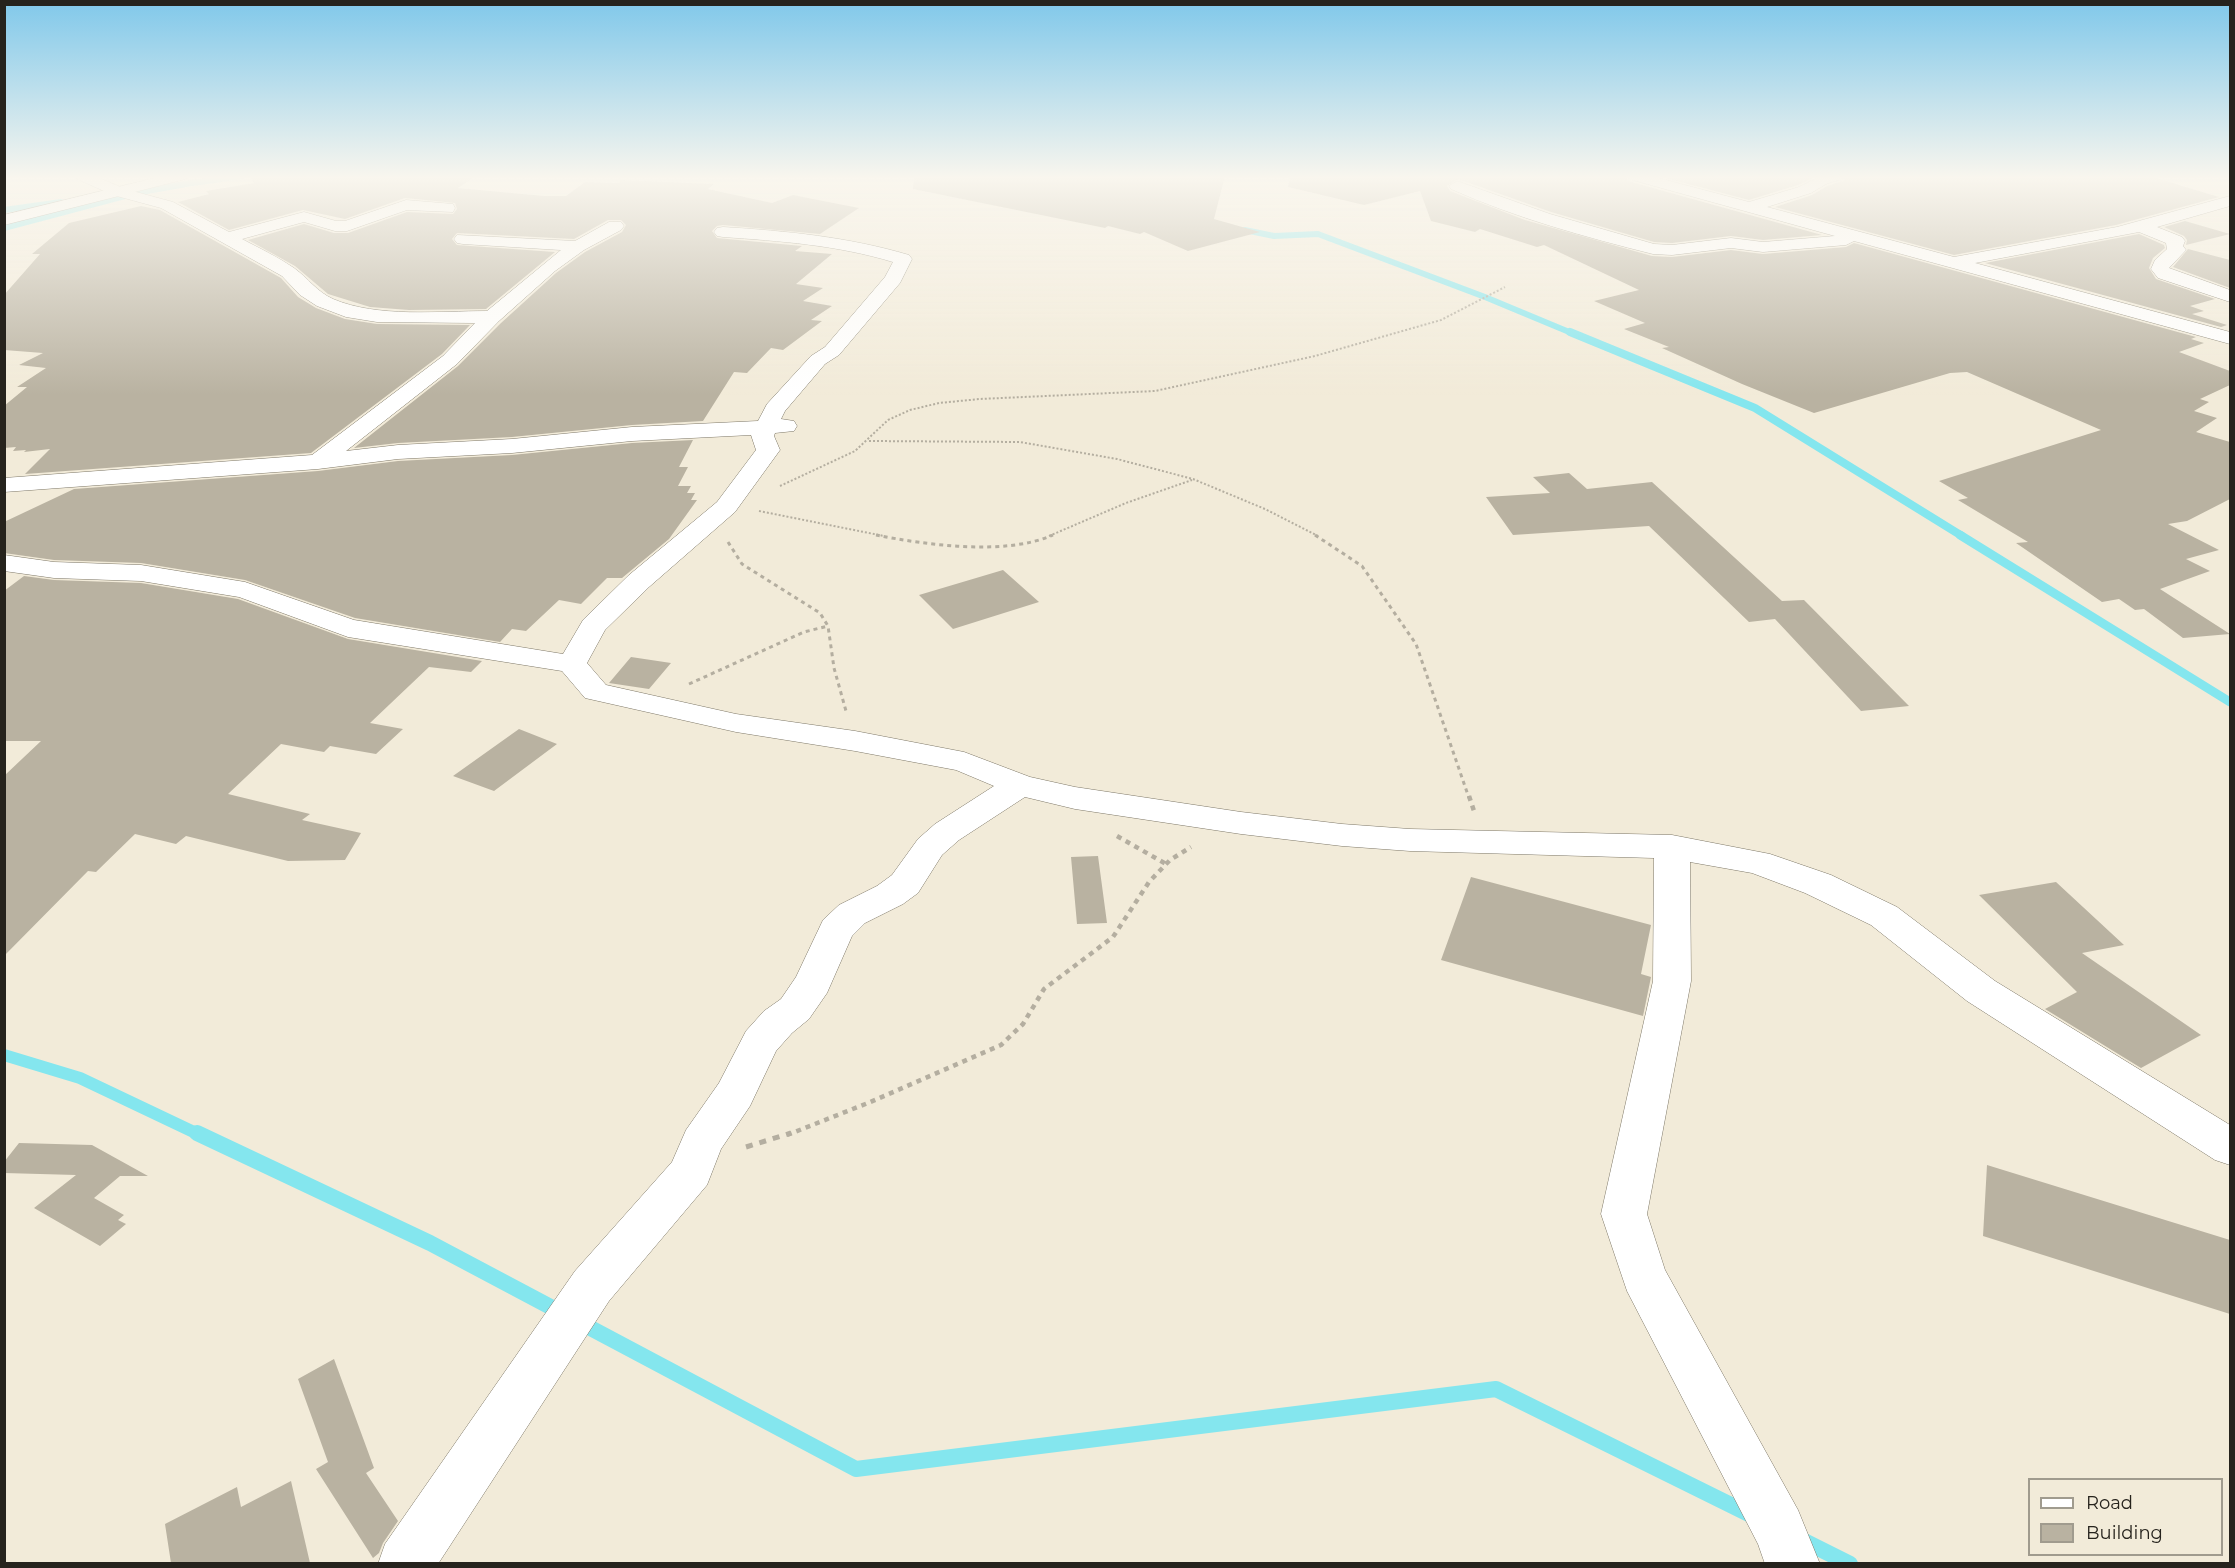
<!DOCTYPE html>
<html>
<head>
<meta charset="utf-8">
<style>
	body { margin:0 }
	#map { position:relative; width:2235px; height:1568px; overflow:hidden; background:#f2ebd9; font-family:Montserrat,sans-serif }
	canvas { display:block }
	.frame { position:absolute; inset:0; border:6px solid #26231d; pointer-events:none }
	.legend { position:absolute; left:2028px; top:1478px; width:195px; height:78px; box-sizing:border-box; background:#f2ebd9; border:2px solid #a09b8e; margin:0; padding:8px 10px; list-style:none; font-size:18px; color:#26231d }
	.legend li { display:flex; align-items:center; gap:12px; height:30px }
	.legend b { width:30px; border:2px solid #a09b8e }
</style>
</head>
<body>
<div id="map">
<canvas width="2235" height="1568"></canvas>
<div class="frame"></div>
<ul class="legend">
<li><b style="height:8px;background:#fff"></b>Road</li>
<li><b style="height:16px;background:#b9b2a1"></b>Building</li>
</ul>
</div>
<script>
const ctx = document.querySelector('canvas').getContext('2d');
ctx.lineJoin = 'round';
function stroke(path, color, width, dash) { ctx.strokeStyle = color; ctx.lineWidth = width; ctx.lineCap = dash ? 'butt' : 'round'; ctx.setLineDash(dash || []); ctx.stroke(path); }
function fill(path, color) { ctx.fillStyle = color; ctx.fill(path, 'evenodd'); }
const streamFar4 = new Path2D(`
	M192,183L242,176
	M4,210L61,202
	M4,228L136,193L197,182
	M1245,230L1274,236L1318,234L1485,297L1574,334`);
const streamFar3 = new Path2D(`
	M1570,332L1755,408L1962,536`);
const streamFar2 = new Path2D(`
	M1960,535L2230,702`);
const streamFar1 = new Path2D(`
	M4,1055L80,1078L200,1135`);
const stream = new Path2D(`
	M197,1133L430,1243L562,1313
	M581,1323L856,1469L1496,1389L1751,1515
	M1800,1539L1850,1564`);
const building = new Path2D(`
	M249,176H476L458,188L544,196H566L585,182L619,183L621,180L714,184L708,189L772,203L793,195L859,208L820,234L723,225L717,226L712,231L717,238L802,246L795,251L832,254L796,284L823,288L803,301L832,306L811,320L822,321L783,350L771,348L747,373L734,372L703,421L632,425L512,437L398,443L354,448L458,366L501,323L556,273L585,252L622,232L626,225L621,220H608L574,239L457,233L452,239L457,245L555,252L486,309L409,310L370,307L328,294L295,266L248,240L304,224L334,233H348L407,212L453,214L457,209L455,203L405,198L345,219L303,210L229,230L178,202L209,194L206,191L254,183Z
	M914,176H1225L1214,219L1260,232L1188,251L1144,232L1140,234L1108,226L1105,228L913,189Z
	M1290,176H1625L1628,181L1822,235L1763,240L1731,236L1672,243L1654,242L1551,212L1458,179L1447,186L1450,191L1525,220L1652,256L1672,257L1731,250L1763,254L1846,247L1854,243L2196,337L2191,339L2204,343L2179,352L2230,371V385L2200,399L2209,402L2194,411L2217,418L2196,432L2230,442V499L2187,521L2168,524L2219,550L2186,559L2210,571L2160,589L2230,634L2183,638L2144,609L2135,610L2119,599L2102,602L2016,543L2028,542L1958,500L1968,498L1939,481L2101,430L1967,372L1950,373L1814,413L1742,384L1662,348L1669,347L1624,329L1645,323L1594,301L1639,290L1544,245L1537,247L1480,229L1475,232L1431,221L1420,191L1364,205L1288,187Z
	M1658,176H1817L1798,185L1749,200Z
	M1846,176H2149L2219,197L2116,225L1954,255L1775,207L1812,195L1827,186L1843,181Z
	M141,206L160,210L281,278L298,297L316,308L345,319L377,324L470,325L442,354L311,453L25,474L50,449L24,452L26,450L13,451L16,447L4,448V406L27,387H17L46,368L19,365L43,353L4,350V295L40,254H32L69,223Z
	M2185,221L2230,234L2186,245L2187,240L2184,236L2164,227Z
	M2139,234L2164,245L2165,248L2153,258L2149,268L2156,279L2215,299L2190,306L2204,311L2192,314L2227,325L2221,327L1985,263Z
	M2188,249L2230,260V288L2173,267Z
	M693,440L679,467H688L678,486H691L687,493H695L691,500H697L669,539L622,578H607L581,604L559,600L526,631L512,629L500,642L355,618L245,580L141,563L54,560L4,553V522L74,489L318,471L398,461L512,455L632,443Z
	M1569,473L1587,489L1652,482L1782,601L1804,600L1909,706L1861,711L1775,619L1749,622L1649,526L1513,535L1486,497L1550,493L1533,477Z
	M1003,570L1039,602L953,629L919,595Z
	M24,576L54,580L141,583L238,599L348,639L482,661L471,672L429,667L370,723L403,729L376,754L330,746L324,752L281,744L228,794L310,814L302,820L361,833L345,860L288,861L186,836L176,844L135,834L96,872L88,871L4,956V776L41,741H4V591Z
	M631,657L671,663L649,689L609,683Z
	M519,729L557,744L494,791L453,776Z
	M1098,856L1107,923L1077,924L1071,857Z
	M1471,877L1651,925L1641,974L1651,977L1643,1016L1441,960Z
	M2056,882L2124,945L2082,953L2201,1035L2141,1068L2045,1009L2077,992L1979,895Z
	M19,1143L92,1145L148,1176H120L94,1198L124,1215L118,1220L126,1224L100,1246L34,1208L76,1175L4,1173V1162Z
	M1987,1165L2230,1240V1314L1983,1236Z
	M334,1359L374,1468L366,1473L398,1521L383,1543L379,1553L373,1558L316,1469L328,1462L298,1379Z
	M291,1481L310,1563H171L165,1524L237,1487L241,1507Z`);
const pathFar3 = new Path2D(`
	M869,441L1020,442L1117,459L1193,479L1265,509L1318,536
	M780,486L855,451L888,420L910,410L939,403L980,399L1155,391L1315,356L1441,320L1505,287
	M759,511L884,536
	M1049,536L1126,503L1192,480`);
const pathFar2 = new Path2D(`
	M876,535C927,545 1005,556 1053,535
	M1315,535L1362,566L1416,644L1469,798
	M728,542L742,564L820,613L828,626L834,668L846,711
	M689,684L804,632L828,626`);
const pathFar1 = new Path2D(`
	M1469,796L1474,811
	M1117,836L1166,864
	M787,1135L868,1103L1001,1045L1023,1024L1044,989L1113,937L1149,882L1170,860L1191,847`);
const path = new Path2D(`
	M746,1147L791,1133`);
const minor = new Path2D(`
	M75,176H95L125,189L173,202L229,232L304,212L336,221H345L406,200L453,204L455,208L453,212L407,210L347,231H335L304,222L242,239C259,248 278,257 294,268C308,278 317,292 333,299C378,318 439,311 487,311L561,250L463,244L457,243L454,239L457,235L575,241L609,222H621L624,226L621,230L584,250L555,271L499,321L457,364L346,451L398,445L512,439L632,427L758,421L767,404L811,356L825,347L885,277L893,262C837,245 780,241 723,237L717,236L714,232L717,228L723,227C787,231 848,237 909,255L912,259L900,283L839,355L825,364L785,411L781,419L794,421L797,426L794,431L775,433L774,436L780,450L735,512L649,587L605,630L587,663L606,685L736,714L855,731L964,752L1030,777L1075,787L1241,812L1342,824L1410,829L1672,835L1770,854L1831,875L1897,907L1995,981L2230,1125V1165L2215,1160L1967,1001L1871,925L1805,893L1752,873L1690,862L1691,981L1647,1214L1665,1270L1798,1510L1820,1564H1765L1758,1544L1627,1291L1601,1214L1653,981L1654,858L1410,851L1342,846L1241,834L1075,809L1025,797L959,840L942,855L918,893L903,904L865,923L852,936L827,993L809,1019L792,1033L776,1051L750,1106L721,1149L707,1185L609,1301L438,1564H378L385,1544L575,1271L672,1162L686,1130L719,1083L746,1031L764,1011L781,999L796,977L823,920L839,905L877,886L892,875L918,839L935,824L994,786L956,770L855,751L736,732L585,698L562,671L348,637L239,597L141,581L54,578L4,571V555L54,562L141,565L245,582L354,620L563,654L583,620L629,575L717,502L756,450L751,435L632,441L512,453L398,459L318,469L4,492V478L312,455L443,356L475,323L377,322L346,317L317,306L300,295L282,276L161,208L113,195L77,179Z
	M1627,176H1651L1749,202L1799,187L1821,176H1844L1842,179L1826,184L1811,193L1767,207L1954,257L2117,227L2230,196V206L2157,227L2182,237L2185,241L2183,246L2186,250L2169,268L2230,290V302L2158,278L2151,269L2155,260L2167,249L2166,243L2139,232L1975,263L2230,332V344L1854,241L1846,245L1763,252L1731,248L1672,255L1653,254C1585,237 1516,218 1451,189L1449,186L1457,181L1550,214L1654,244L1672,245L1731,238L1763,242L1835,236L1629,179Z`);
const secondary = new Path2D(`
	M163,176H188L186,179L4,225V215Z`);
stroke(streamFar4, '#84e6ee', 6);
stroke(streamFar3, '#84e6ee', 8);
stroke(streamFar2, '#84e6ee', 9);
stroke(streamFar1, '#84e6ee', 12);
stroke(stream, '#84e6ee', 16);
fill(building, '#b9b2a1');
stroke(minor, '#7e7868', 1);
stroke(secondary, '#7e7868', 1);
stroke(pathFar3, '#b4aea0', 2, [2, 2]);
stroke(pathFar2, '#b4aea0', 3, [4, 4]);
stroke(pathFar1, '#b4aea0', 4.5, [5, 5]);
stroke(path, '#b4aea0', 5, [7, 7]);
fill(minor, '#fff');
fill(secondary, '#fff');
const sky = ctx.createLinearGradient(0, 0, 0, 395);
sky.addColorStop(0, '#80c8ea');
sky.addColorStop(0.45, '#f9f6ee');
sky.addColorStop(1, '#f9f6ee00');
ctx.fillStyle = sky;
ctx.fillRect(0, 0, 2235, 395);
</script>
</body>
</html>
